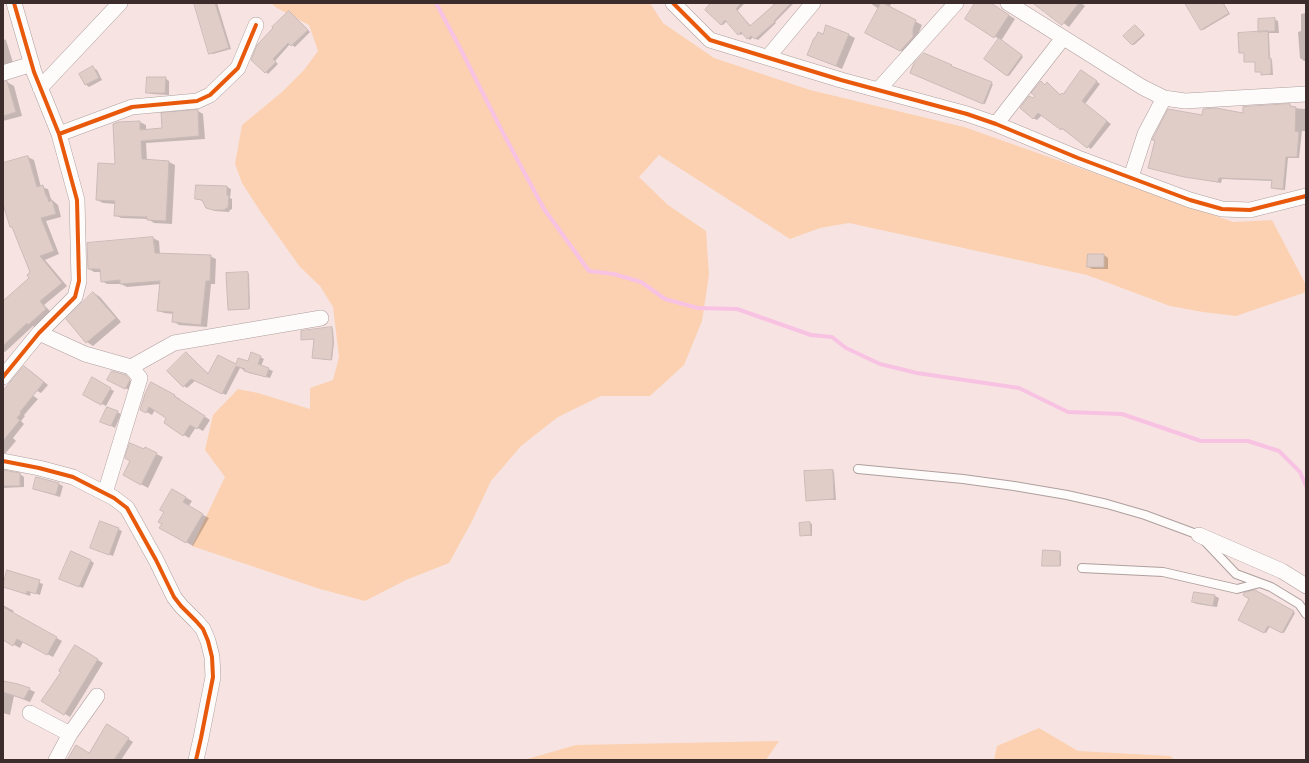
<!DOCTYPE html>
<html>
<head>
<meta charset="utf-8">
<style>
	body { margin:0 }
	#map { position:relative; width:1309px; height:763px; overflow:hidden; background:#f7e4e2; font-family:"Libre Baskerville",serif }
	canvas { display:block }
	.frame { position:absolute; inset:0; border:4px solid #3c2c2b; pointer-events:none }
</style>
</head>
<body>
<div id="map">
<canvas width="1309" height="763"></canvas>
<div class="frame"></div>
</div>
<script>
const ctx = document.querySelector('canvas').getContext('2d');
ctx.lineJoin = 'round';
function fill(path, color) { ctx.fillStyle = color; ctx.fill(path, 'evenodd'); }
function stroke(path, color, width, dash) { ctx.strokeStyle = color; ctx.lineWidth = width; ctx.lineCap = dash ? 'butt' : 'round'; ctx.setLineDash(dash || []); ctx.stroke(path); }
const green = new Path2D(`
	M271,3H650L663,23L714,58L810,90L964,127L1233,222L1272,220L1306,285V292L1236,316L1203,312L1170,306L1087,275L849,223L820,228L790,239L659,155L639,177L668,205L706,231L709,275L702,321L684,365L650,396H601L558,417L521,446L491,481L471,523L449,563L406,580L365,601L320,589L192,546L225,477L205,450L213,415L238,389L258,393L310,409V388L333,380L339,357L333,307L320,286L300,267L260,211L242,183L235,164L242,125L282,92L304,70L318,51L309,25L277,8Z
	M1039,728L1078,751L1170,756L1175,760H994L997,746Z
	M779,741L766,760H524L576,745Z`);
const shadow = new Path2D(`
	M201,3H217L231,49L213,54L210,53Z
	M713,3H745L737,11L751,26L774,5L772,3H794L775,22L776,23L758,40L753,37L750,40L743,33L741,35L739,34L727,21L723,25L721,24Z
	M870,3H892L889,7L922,25L919,32V41L907,54L872,36L879,9Z
	M976,3H990L1015,19L1001,41L1023,57L1009,76L985,59L999,39L966,19Z
	M1036,3H1081L1085,6L1069,27Z
	M1186,3H1223L1230,14L1203,30Z
	M1306,13V61H1304L1300,58L1298,32L1301,31V14Z
	M292,14L310,32L295,47L290,44L275,61L278,64L268,74L266,72Z
	M1274,19L1278,21L1279,33H1269L1270,59L1272,60L1273,75H1263L1262,72L1256,71V62L1245,61V53L1240,52L1262,33Z
	M1137,27L1145,35L1134,45L1132,44Z
	M849,35L855,38L842,69L808,54L823,36Z
	M3,39L6,40L14,66L3,71Z
	M924,54L993,84L985,104L913,73Z
	M93,68L97,70L102,80L89,87L85,84Z
	M1085,73L1100,84L1085,104L1111,124L1091,149L1042,115L1037,120L1033,118L1034,100L1045,85L1051,86L1061,95H1064Z
	M165,78L169,81V95L151,94L147,92Z
	M3,82H7L14,86L22,116L3,121Z
	M1290,105L1292,108L1306,109V131H1302L1299,158H1288L1285,190L1274,189L1272,188L1273,181L1222,179L1221,183L1187,177L1154,140L1203,116L1243,114Z
	M198,111L203,114L205,139L146,143L147,161L169,162L175,165L172,224L154,223L148,219L121,218L115,215L116,204L103,203L97,200L140,122L146,125V130L163,129Z
	M28,157L34,160L41,187L48,189L51,199L58,205L61,217L46,221L59,254L45,260L67,286L44,305L51,312L35,327L33,326L5,352L3,351V303L31,278V273L14,228L11,227L3,201V164Z
	M227,187L231,189L230,198L232,199V209L230,210L229,212L215,211L207,207L204,201L196,199Z
	M153,238L159,241L160,254L210,256L216,259L215,284H211L207,327L179,325L173,321L174,314L164,313L158,310L161,284L127,287L121,284H107L102,281L101,272H94L89,269L88,244Z
	M1104,255L1108,258V269H1092L1088,266Z
	M247,273L249,274L250,309L230,310L229,309Z
	M94,293L100,297L121,322L93,346L87,342Z
	M331,328L333,329L334,343L332,360L313,358L315,339H302Z
	M186,353L209,374L248,362L260,357L264,359L261,366L273,371L270,378L249,373L240,368L226,395L196,380L187,388L184,386Z
	M28,369L48,385L41,393L37,391L20,372Z
	M125,376L133,383L129,390L109,379Z
	M93,379L114,391L106,406L84,395Z
	M17,385L38,399L24,415L25,416L21,421L24,424L13,438L16,441L4,455L3,392Z
	M175,396L180,399L179,400L210,420L203,431L196,427L189,438L184,435L168,418L155,410L152,415L141,409L171,400Z
	M108,408L121,414L115,428L106,423Z
	M156,454L163,457L148,488L125,475Z
	M3,470L20,474L24,477V487L3,488Z
	M833,471L834,472L836,500H806Z
	M59,484L63,486L60,497L34,489Z
	M173,490L192,501L188,507L209,518L193,546L161,528L163,524L165,512Z
	M810,523L812,524V536L801,535Z
	M118,529L122,531L113,556L92,548Z
	M1060,552L1061,553V566L1043,565Z
	M90,560L94,563L83,588L64,580Z
	M8,571L43,584L40,595L31,592L30,596L3,586Z
	M1254,591L1295,613L1284,633L1270,626L1266,633L1240,619Z
	M1215,596L1219,598L1217,607L1197,604L1193,602Z
	M3,605L14,611L12,613L62,641L53,657L23,642L20,648L3,639Z
	M75,646L103,663L70,717L43,700L62,671Z
	M3,681L18,684L35,692L30,702L14,696L10,715L3,713Z
	M112,728L133,742L121,760H69L89,754Z`);
const stream = new Path2D(`
	M436,3L460,48L503,133L544,209L589,271L614,274L641,282L665,299L698,308L737,309L811,335L832,337L846,348L880,364L917,373L1019,388L1068,412L1122,414L1201,441H1248L1279,451L1300,472L1306,486`);
const building = new Path2D(`
	M194,3H215L229,48L209,54Z
	M711,3H741L736,9L750,26L776,3H791L774,21L775,22L755,39L751,36L747,39L741,32L738,35L725,20L721,25L705,10Z
	M881,3H883L916,20L913,29V37L900,51L865,33Z
	M975,3H991L1009,15L994,38L965,19Z
	M1033,3H1079L1062,25Z
	M1185,3H1223L1229,13L1201,30Z
	M289,11L308,30L291,46L288,43L273,59L276,62L265,73L251,60L257,45L273,28L272,27Z
	M1275,18V31L1258,32V19Z
	M826,25L849,34L836,66L807,55L814,38H815L818,32L823,34Z
	M1135,25L1144,34L1132,45L1123,36Z
	M1268,31L1269,59L1271,58V74L1261,75V72H1255V62H1244V53H1239L1238,33Z
	M999,38L1022,55L1007,76L984,59Z
	M924,53L952,65L951,66L992,82L983,104L910,73L914,63Z
	M93,66L99,78L85,85L79,74Z
	M1081,70L1097,81L1082,101L1107,121L1087,148L1062,128L1061,130L1038,113L1033,119L1020,108L1029,96L1033,98L1035,96L1031,93L1041,81L1045,85L1047,82L1060,95L1062,93L1063,94Z
	M147,77H166L165,93H146Z
	M7,81L16,112L3,116V82Z
	M1290,104V106L1296,107L1295,131L1299,132L1297,157H1286L1283,189L1271,188L1272,180L1219,178L1218,182L1184,177L1148,168L1155,140H1152L1153,138L1168,109L1202,115L1203,109L1216,108L1243,113V107Z
	M198,110L199,136L141,141L142,159L169,161L166,221L147,220V217L114,216L115,201L96,200L98,163L115,164L113,124L118,122L140,121V130L162,128L161,113Z
	M28,156L37,187L43,185L46,196H47L49,202L52,200L56,214L41,218L54,251L40,256L62,283L40,301L46,309L28,325L27,323L3,346V301L29,278L27,275L30,272L12,227H10L3,204V163Z
	M196,185L227,186V195L229,196L228,208H226L225,210H213L206,208L202,200L195,199Z
	M153,237L155,253L211,255L210,281H206L201,325L172,322L173,312L157,311L160,281L120,284V280L101,282L100,269H88L87,243Z
	M1088,254H1104V267H1087Z
	M248,272L249,309L228,310L226,273Z
	M93,292L116,318L86,343L66,319Z
	M332,327L333,342L331,360L312,358L314,339L301,340V331Z
	M186,352L208,374L218,355L236,364L238,358L248,361L251,352L261,356L258,364L269,368L266,377L244,371L245,369L236,366L222,394L191,379L183,387L167,371Z
	M24,366L44,382L20,412L21,413L17,418L20,420L3,441V391Z
	M112,371L126,375L130,380L125,389L107,380Z
	M92,377L111,388L101,405L83,395Z
	M151,382L175,395L174,396L205,416L197,429L190,425L183,436L164,423L166,418L149,407L146,413L140,410L145,394Z
	M107,407L118,411L111,426L100,422Z
	M130,443L144,449L145,447L157,453L141,485L123,475L130,461L125,458Z
	M3,470L20,473V486H3Z
	M833,470L834,499L806,501L804,471Z
	M36,477L59,483L56,495L33,489Z
	M172,489L186,497L183,502L203,514L186,543L159,528L162,524L158,522L164,512L160,510Z
	M100,521L119,528L109,555L90,548Z
	M810,522L811,535L800,536L799,523Z
	M1043,550L1060,551V566H1042Z
	M71,551L91,560L79,587L59,579Z
	M7,570L40,580L36,594L27,591L26,594L3,587Z
	M1255,590L1294,611L1282,633L1268,626L1264,633L1238,620L1249,599L1243,595L1244,593Z
	M1194,592L1215,595L1213,606L1192,602Z
	M3,607L57,637L47,655L17,639L13,646L3,640Z
	M75,645L98,659L64,715L41,701L61,672L59,671Z
	M3,681L18,684L30,688L24,699L3,692Z
	M107,724L129,738L114,760H67L76,745L89,753Z`);
const lane = new Path2D(`
	M858,469L963,479L1014,486L1067,495L1107,504L1145,515L1199,535L1236,574L1271,587L1299,604L1306,614
	M1082,568L1163,572L1237,589L1260,583`);
const street = new Path2D(`
	M673,3L710,40L841,80L967,114L996,124L1078,158L1190,200L1222,209L1250,210L1306,196
	M1008,3L1142,87L1164,98L1185,101L1306,94
	M768,57L813,3
	M3,73L32,64
	M40,88L120,3
	M878,90L956,3
	M996,124L1063,38
	M59,134L132,107L197,101L210,95L238,68L256,25
	M1131,177L1145,134L1164,98
	M39,333L85,354L131,367L140,378L105,493
	M131,367L174,343L321,318
	M3,377L39,333L75,297L79,281L77,200L59,134L34,72L14,3
	M3,461L39,468L73,477L114,498L127,508L156,560L174,597L181,606L196,621L203,629L208,641L212,657L213,677L201,738L196,760
	M1199,535L1282,571L1306,586
	M30,713L70,734
	M56,760L70,734L97,696`);
const cycleway = new Path2D(`
	M673,3L710,40L841,80L967,114L996,124L1078,158L1190,200L1222,209L1250,210L1306,196
	M59,134L132,107L197,101L210,95L238,68L256,25
	M3,377L39,333L75,297L79,281L77,200L59,134L34,72L14,3
	M3,461L39,468L73,477L114,498L127,508L156,560L174,597L181,606L196,621L203,629L208,641L212,657L213,677L201,738L196,760`);
fill(green, '#fbd1b1');
fill(shadow, '#0003');
stroke(stream, '#f8c2e3', 4);
fill(building, '#e0cdc8');
stroke(building, '#cabbb8', 1);
stroke(lane, '#ae9f9d', 10);
stroke(street, '#ae9f9d', 16);
stroke(lane, '#fefbfb', 8);
stroke(street, '#fefbfb', 15);
stroke(cycleway, '#e8590c', 4);
</script>
</body>
</html>
